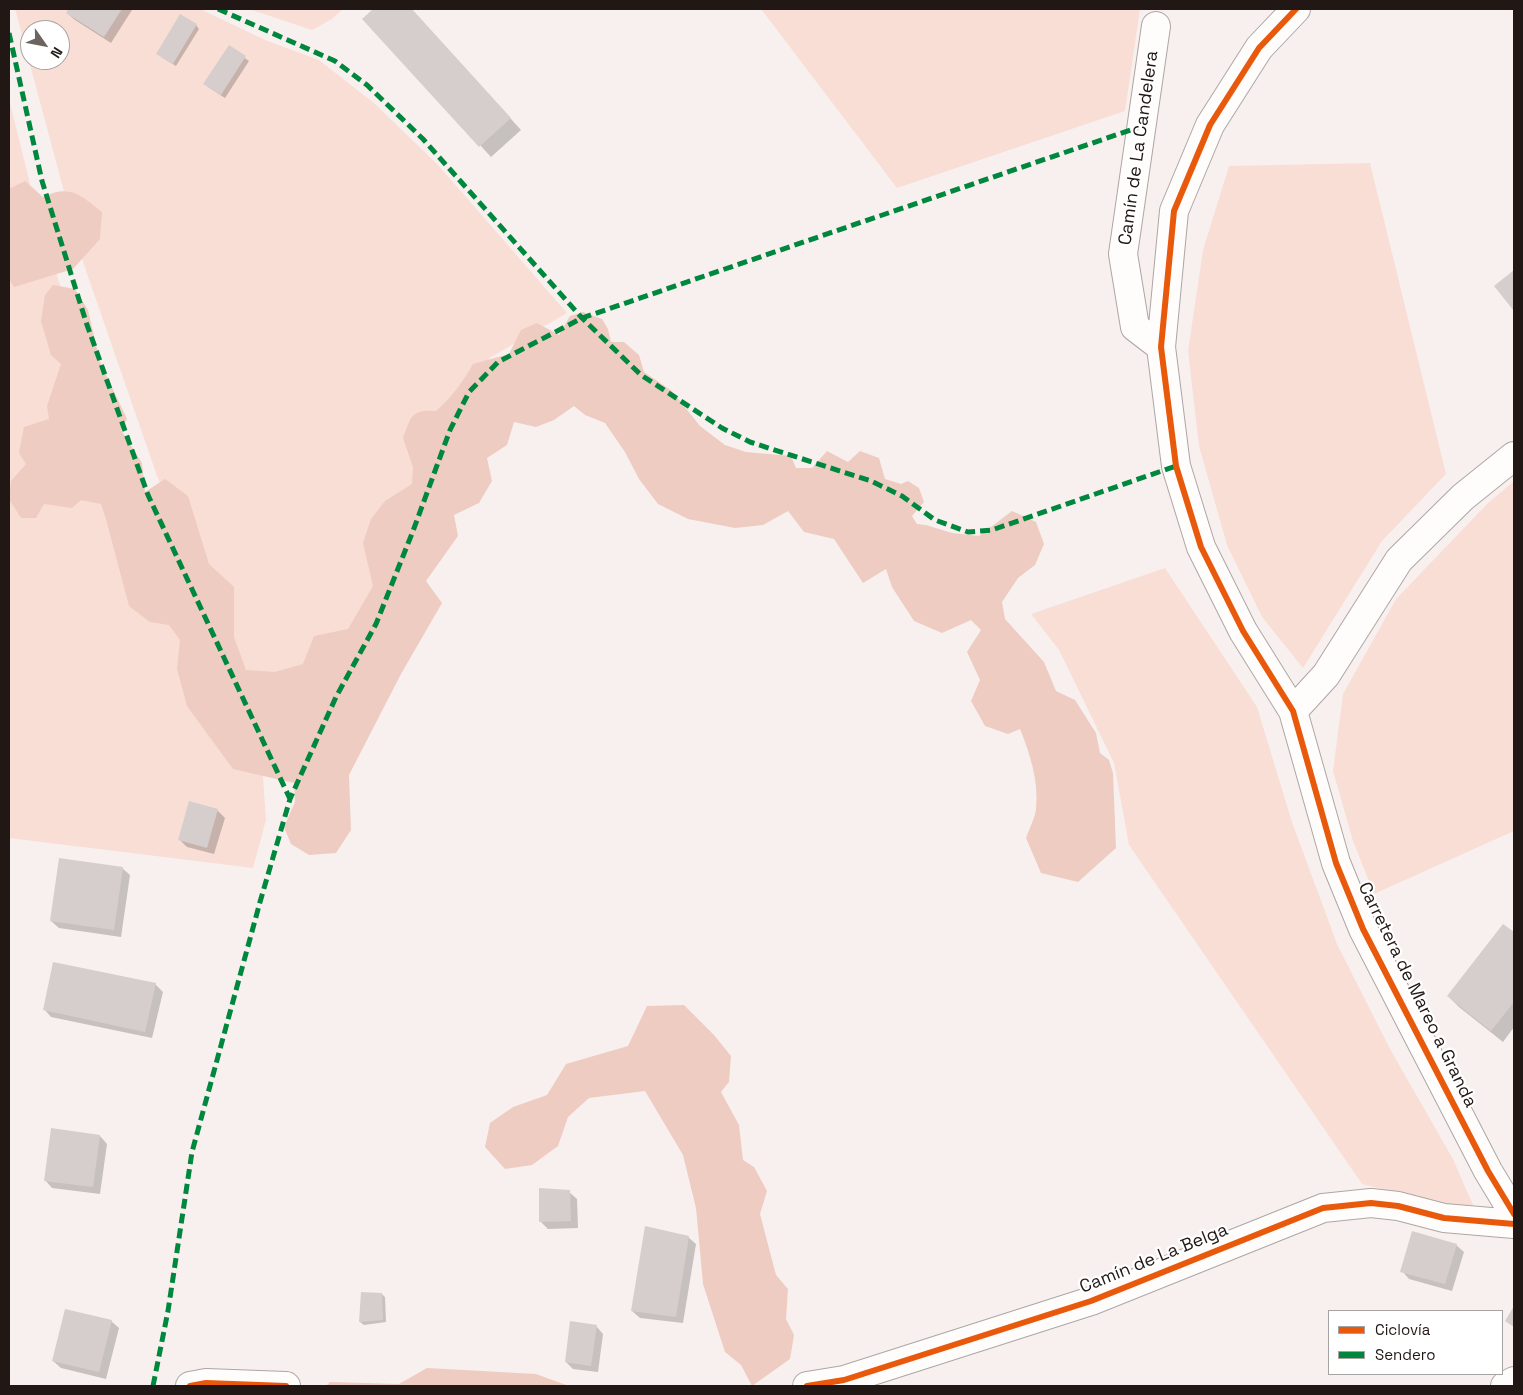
<!DOCTYPE html>
<html>
<head>
<meta charset="utf-8">
<style>
	body { margin:0 }
	#map { position:relative; width:1523px; height:1395px; overflow:hidden; background:#f8f0ee; font-family:"Space Grotesk",sans-serif }
	canvas { display:block }
	.frame { position:absolute; inset:0; border:10px solid #211815; pointer-events:none }
	.legend { position:absolute; left:1328px; top:1310px; width:175px; height:65px; box-sizing:border-box; background:#fff; border:1px solid #a6a3a1; margin:0; padding:6px 9px; list-style:none; font-size:15px; color:#211815 }
	.legend li { display:flex; align-items:center; gap:10px; height:25px }
	.legend b { width:25px; border:1px solid #a6a3a1 }
	.north { position:absolute; left:20px; top:20px; width:50px; height:50px; box-sizing:border-box; background:#fff; border:1px solid #a6a3a1; border-radius:50%; rotate:123deg; font-size:14px; font-weight:700; line-height:20px; text-align:center; color:#211815 }
	.north::after { content:''; display:block; margin:auto; width:18px; height:22px; background:#6c6461; clip-path:polygon(50% 0,100% 100%,50% 72%,0 100%) }
</style>
</head>
<body>
<div id="map">
<canvas width="1523" height="1395"></canvas>
<div class="frame"></div>
<ul class="legend">
<li><b style="height:6px;background:#e8590c"></b>Ciclovía</li>
<li><b style="height:6px;background:#00873e"></b>Sendero</li>
</ul>
<div class="north">N</div>
</div>
<script>
const ctx = document.querySelector('canvas').getContext('2d');
ctx.lineJoin = 'round';
function fill(path, color) { ctx.fillStyle = color; ctx.fill(path, 'evenodd'); }
function stroke(path, color, width, dash) { ctx.strokeStyle = color; ctx.lineWidth = width; ctx.lineCap = dash ? 'butt' : 'round'; ctx.setLineDash(dash || []); ctx.stroke(path); }
function write(font, color, halo, rows, align = 'center') {
  ctx.font = font + ' "Space Grotesk",sans-serif'; ctx.lineWidth = 4.5; ctx.setLineDash([]); ctx.textBaseline = 'middle'; ctx.strokeStyle = halo; ctx.fillStyle = color; for (const [text, x, y, turn = 0] of rows) {
    ctx.save(); ctx.translate(x, y); ctx.rotate((+turn || 0) * Math.PI / 180); ctx.textAlign = isNaN(turn) ? turn : align; if (halo) ctx.strokeText(text, 0, 0); ctx.fillText(text, 0, 0); ctx.restore();
  }
}
const green = new Path2D(`
	M15,9H200L265,40L319,60L374,103L438,165L567,313L491,357L460,387L364,622L276,736L206,588L157,476L83,262ZM30,30H60V60H30Z
	M249,9H343L332,19L312,30Z
	M761,9H1140L1125,111L897,188Z
	M9,99L40,224L85,361L262,763L266,820L253,868L9,838Z
	M1370,163L1446,474L1382,541L1303,668L1262,617L1227,545L1199,446L1188,351L1203,250L1229,166Z
	M1514,481V831L1374,894L1353,841L1333,771L1343,694L1396,599L1487,504Z
	M1165,568L1257,707L1292,822L1337,944L1390,1049L1453,1159L1473,1205L1453,1207L1362,1184L1129,845L1114,763L1059,650L1031,614Z`);
const forest = new Path2D(`
	M25,181L43,197C71,184 80,195 102,212L100,239L73,269L14,287L9,279V189Z
	M53,285L75,289L88,310L100,362L127,419L121,430L142,463L145,492L165,479L188,496L209,564L234,587V637L246,670L275,672L303,664L314,636L348,629L373,586L363,543L371,519L385,501L412,484L413,467L403,438C411,417 411,409 436,411C451,398 463,382 473,364L509,354L521,330L537,323L559,335L570,316L583,312L602,319L608,329L611,342H624L639,355L644,372L672,391L700,426L725,445L746,452L791,456L796,468H812L827,451L848,462L860,451L879,458L885,479L901,484L908,481L919,488L924,502L912,516L917,524L926,525L952,533L979,536L1012,511L1036,522L1044,544L1035,565L1018,578L1002,602L1005,619L1044,662L1056,691L1075,700L1096,733L1100,753L1109,760L1113,773L1116,848L1078,882L1041,873L1026,838C1029,829 1035,818 1036,809C1039,781 1030,754 1020,729L1008,734L985,726L971,701L980,680L967,652L981,630L971,620L942,633L914,621L892,587L886,569L863,583L834,539L804,532L788,511L763,525L735,528L688,519L658,504L639,479L625,452L605,423L585,415L574,406L554,420L536,427L514,422L507,445L487,458L492,481L479,503L454,515L458,536L426,581L442,603L401,674L349,775L351,830L336,853L309,855L291,844L284,827L295,802L294,783L233,769L187,706L177,669L180,640L169,625L150,622L129,606L106,519L101,504L81,500L72,508L44,504L36,518H21L9,499L11,481L26,464L19,453L24,427L49,419L47,406L61,364L51,355L41,321L45,295Z
	M684,1005L714,1035L731,1056L729,1082L721,1092L739,1125L743,1160L754,1167L767,1191L760,1214L776,1275L788,1289L786,1319L794,1335L790,1359L752,1386L741,1365L725,1352L703,1284L696,1208L683,1155L645,1091L589,1098L568,1117L558,1146L532,1165L505,1169L485,1147L490,1123L513,1107L547,1095L566,1064L628,1046L647,1006Z
	M427,1368L536,1374L569,1386H326L330,1382L399,1384Z`);
const shadow = new Path2D(`
	M70,9H131L132,10L111,43L75,20L67,13Z
	M375,9H411L521,130L491,157L364,19Z
	M196,25L199,29L176,66L161,57Z
	M229,47L249,61L225,98L208,87Z
	M217,810L225,818L214,854L187,847L180,840Z
	M122,868L130,875L121,937L59,928L51,921Z
	M1504,925L1514,934V1027L1503,1042L1459,1007L1448,996Z
	M155,984L163,992L152,1038L51,1017L44,1009Z
	M100,1136L107,1144L100,1194L52,1188L45,1180Z
	M569,1192L577,1199L578,1228L548,1229L541,1222Z
	M688,1237L696,1244L683,1323L640,1318L632,1311Z
	M1456,1245L1464,1252L1452,1291L1409,1279L1402,1271Z
	M382,1294L385,1297L386,1322L364,1325L360,1322Z
	M111,1321L119,1328L106,1379L61,1368L53,1361Z
	M596,1326L603,1334L598,1372L573,1369L566,1362Z`);
const building = new Path2D(`
	M68,9H122L104,37L66,13Z
	M373,9H412L511,118L479,147L362,19Z
	M180,14L197,24L173,64L156,54Z
	M229,45L246,56L221,95L203,84Z
	M1514,270V311L1494,286Z
	M189,801L218,809L207,848L178,840Z
	M59,858L123,867L114,930L50,921Z
	M1503,924L1514,932V1002L1491,1031L1447,996Z
	M53,962L156,983L145,1032L43,1010Z
	M51,1128L100,1135L93,1187L44,1181Z
	M539,1188L570,1190L571,1221L539,1222Z
	M645,1226L689,1236L676,1317L631,1311Z
	M1412,1231L1457,1244L1445,1284L1400,1272Z
	M361,1292L382,1293L383,1320L359,1322Z
	M1514,1306V1327L1505,1321Z
	M65,1309L112,1320L99,1372L52,1361Z
	M570,1321L597,1325L591,1366L565,1362Z`);
const minor = new Path2D(`
	M1296,9L1259,48L1210,125L1174,211L1161,347L1176,466L1201,547L1243,631L1293,711L1336,863L1363,929L1488,1171L1514,1214
	M1156,26L1123,254L1135,327L1161,347
	M1293,711L1326,675L1399,560L1463,497L1514,456
	M190,1386L206,1383L286,1386
	M807,1386L844,1380L1091,1301L1323,1208L1371,1203L1398,1206L1444,1218L1514,1224
	M1505,1386L1514,1381`);
const quiet = new Path2D(`
	M218,9L335,61L367,85L423,139L582,318L641,375L722,428L750,442L871,481L902,496L935,520L968,532L992,530L1176,466
	M9,33L42,181L86,322L148,495L290,799
	M153,1386L168,1311L192,1152L260,902L290,799L336,697L376,624L413,531L450,430L469,392L498,362L582,318L1142,126`);
const cycleway = new Path2D(`
	M1296,9L1259,48L1210,125L1174,211L1161,347L1176,466L1201,547L1243,631L1293,711L1336,863L1363,929L1488,1171L1514,1214
	M190,1386L206,1383L286,1386
	M807,1386L844,1380L1091,1301L1323,1208L1371,1203L1398,1206L1444,1218L1514,1224`);
const streetNames = [
	["Camín de La Candelera",1139,148,-82],
	["Carretera de Mareo a Granda",1417,995,64],
	["Camín de La Belga",1154,1259,-22]
];
fill(green, '#f9ded6');
fill(forest, '#eeccc1');
fill(shadow, '#0003');
fill(building, '#d6cecc');
stroke(minor, '#aea6a4', 30);
stroke(minor, '#fefdfc', 28);
stroke(quiet, '#00873e', 5, [10, 5]);
stroke(cycleway, '#e8590c', 6);
write('18px', '#211815', '#fff', streetNames);
</script>
</body>
</html>
